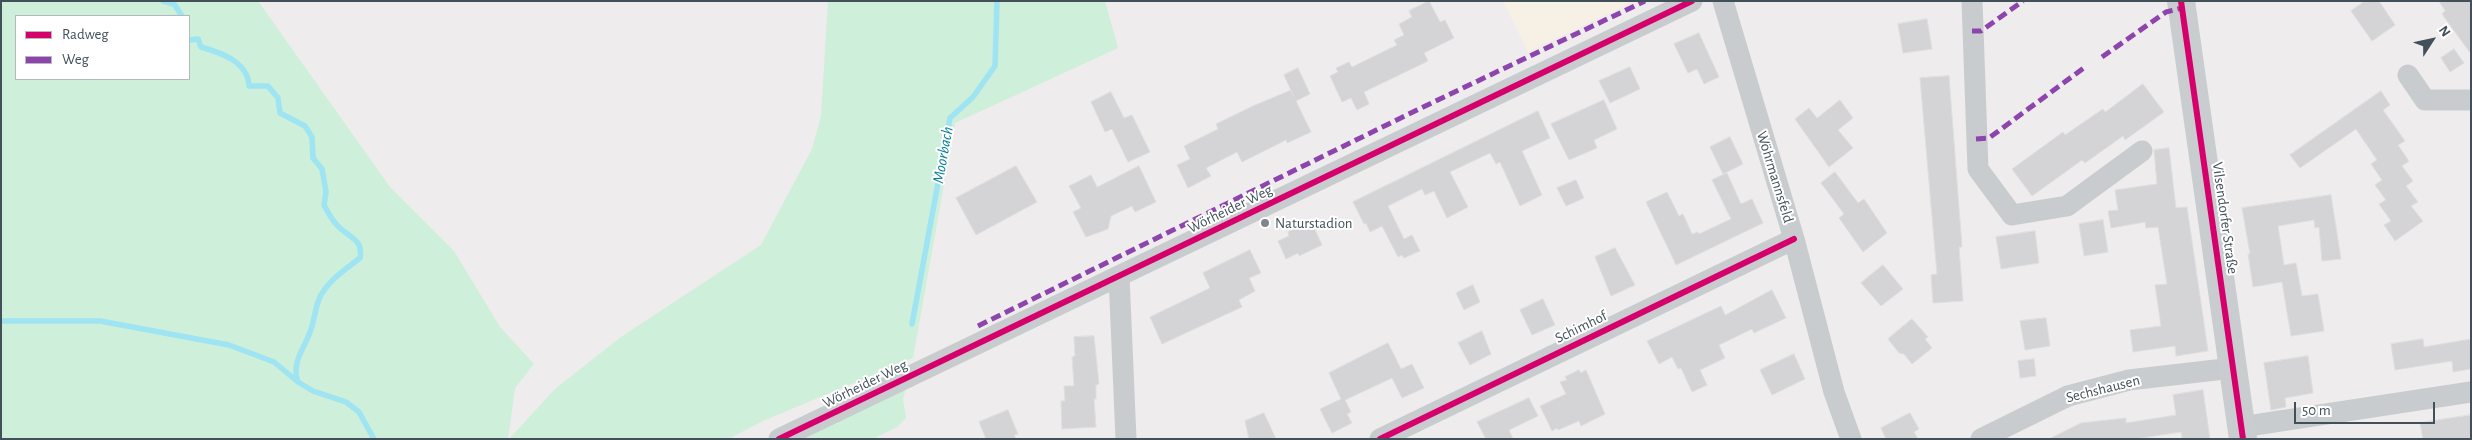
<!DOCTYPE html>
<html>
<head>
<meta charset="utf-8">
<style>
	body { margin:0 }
	#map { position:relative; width:2472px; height:440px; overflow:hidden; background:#eeecec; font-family:"Alegreya Sans",sans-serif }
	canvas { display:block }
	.frame { position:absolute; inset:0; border:2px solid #42505a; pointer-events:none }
	.legend { position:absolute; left:15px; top:15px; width:175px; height:65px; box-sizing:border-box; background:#fff; border:1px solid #b3b9bd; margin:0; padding:6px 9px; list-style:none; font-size:15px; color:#42505a }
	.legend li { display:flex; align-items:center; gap:10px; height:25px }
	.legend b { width:25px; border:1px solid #b3b9bd }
	.north { position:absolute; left:2407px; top:15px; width:50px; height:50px; -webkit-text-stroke:4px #fff; paint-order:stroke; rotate:55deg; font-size:14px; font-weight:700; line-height:20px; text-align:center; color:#42505a }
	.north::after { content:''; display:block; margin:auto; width:18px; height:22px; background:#42505a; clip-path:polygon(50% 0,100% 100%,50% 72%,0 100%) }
	.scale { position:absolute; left:2294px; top:402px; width:141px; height:22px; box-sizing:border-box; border:2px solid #42505a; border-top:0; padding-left:6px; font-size:15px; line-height:18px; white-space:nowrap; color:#42505a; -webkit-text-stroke:4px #fff; paint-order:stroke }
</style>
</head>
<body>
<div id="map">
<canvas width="2472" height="440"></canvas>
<div class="frame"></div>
<ul class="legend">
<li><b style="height:6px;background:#d6006c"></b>Radweg</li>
<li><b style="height:6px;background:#8e44ad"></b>Weg</li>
</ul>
<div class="north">N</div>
<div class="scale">50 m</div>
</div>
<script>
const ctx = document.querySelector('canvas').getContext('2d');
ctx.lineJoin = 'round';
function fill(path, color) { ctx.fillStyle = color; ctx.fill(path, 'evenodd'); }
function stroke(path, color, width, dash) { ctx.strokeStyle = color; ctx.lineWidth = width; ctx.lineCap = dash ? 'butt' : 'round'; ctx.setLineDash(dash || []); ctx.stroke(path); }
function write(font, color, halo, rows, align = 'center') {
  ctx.font = font + ' "Alegreya Sans",sans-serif'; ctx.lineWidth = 4; ctx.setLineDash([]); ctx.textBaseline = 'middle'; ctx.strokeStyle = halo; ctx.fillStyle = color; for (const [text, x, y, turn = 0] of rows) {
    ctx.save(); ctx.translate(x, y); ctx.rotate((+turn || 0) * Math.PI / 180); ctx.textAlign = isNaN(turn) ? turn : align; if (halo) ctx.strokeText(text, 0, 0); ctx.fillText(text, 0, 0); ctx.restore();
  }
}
const commercial = new Path2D(`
	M1503,1H1634L1528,52Z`);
const green = new Path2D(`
	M1,1H258L390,187L454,251L500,327L534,364L515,388L508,439H1ZM16,16H189V79H16Z
	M828,1H1105L1118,48L955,123L913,358L763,421L728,439H509L555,389L621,337L761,245L812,149L821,116Z
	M906,387L903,399L906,418L897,427L873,439H801Z`);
const stream = new Path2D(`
	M163,1L174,4L182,16
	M189,40L198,39L201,47C222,53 248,62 249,86H268L278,98L280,113L305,126L312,137L313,158L322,169L326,192L324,205C328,213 333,222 340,228C352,239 363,240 360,258C346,269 330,279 321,295C315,305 315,320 310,332C304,349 291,363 298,382
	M1,321H100L229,345L274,362L298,382L313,391L346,402L359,412L374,439
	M912,324L950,118L973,97L995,66L997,1`);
const building = new Path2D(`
	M1429,1L1440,22L1445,20L1454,38L1424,53L1428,61L1364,92L1369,104L1357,110L1351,98L1342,102L1330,76L1338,72L1336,68L1349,62L1352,67L1397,45L1394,40L1404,35L1399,24L1412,17L1409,11Z
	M2365,1H2379L2395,25L2372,41L2351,11Z
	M2439,1H2471V54L2442,14L2445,11Z
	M1927,19L1932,49L1903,53L1898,24Z
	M1699,33L1719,77L1704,84L1697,69L1688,73L1674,44Z
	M2454,49L2464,63L2450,72L2441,58Z
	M1630,67L1640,89L1610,103L1599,81Z
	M1298,68L1310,94L1296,101L1311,132L1287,143L1286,140L1242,162L1237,152L1206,168L1211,176L1188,188L1177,165L1190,159L1184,146L1218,129L1216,124L1253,106L1291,90L1294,97L1284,75Z
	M1949,76L1962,247H1959L1963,301L1933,303L1931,275L1937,274L1920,78Z
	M2143,84L2164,112L2125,140L2123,136L2085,163L2082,160L2032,196L2012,169L2063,132L2065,135L2103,109L2105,112Z
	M2381,91L2390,105L2383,110L2405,141L2398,145L2409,161L2402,166L2413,181L2406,186L2418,202L2411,206L2423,221L2395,241L2384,225L2391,221L2379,204L2386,200L2375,185L2382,180L2371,164L2377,160L2356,129L2300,168L2290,155Z
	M1111,92L1124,118L1132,115L1150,152L1128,162L1112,129L1105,132L1091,102Z
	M1604,100L1617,129L1594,140L1597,148L1569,160L1551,124Z
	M1840,100L1853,118L1838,130L1853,148L1829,167L1795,119L1809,108L1817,118Z
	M1538,111L1550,138L1522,151L1542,195L1520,206L1500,162L1496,164L1490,153L1450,172L1468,207L1447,218L1434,191L1425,195L1422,189L1388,206L1404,239L1412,235L1420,251L1404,258L1402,255L1398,257L1382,226L1370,232L1366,223L1364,224L1353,202Z
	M1730,137L1743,164L1723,174L1710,147Z
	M2169,148L2176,208L2187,207L2208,351L2176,356L2175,346L2133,352L2130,330L2161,326L2155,285L2167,284L2158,227L2146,228L2145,222L2111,228L2108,211L2118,210L2115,190L2157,184L2154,150Z
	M1016,166L1037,202L976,235L956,198Z
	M1139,166L1156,202L1135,212L1132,206L1111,216L1108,229L1086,237L1073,212L1081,208L1069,186L1091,175L1097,187Z
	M1835,172L1858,203L1864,199L1887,233L1863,252L1839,218L1844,214L1821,183Z
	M1727,173L1741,204L1752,199L1763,223L1676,265L1646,202L1667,192L1679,216L1683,214L1692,234L1698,232L1699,234L1731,219L1712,180Z
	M1576,180L1584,198L1566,206L1557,188Z
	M2331,195L2341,259L2322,261L2319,227L2315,228L2314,220L2278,226L2284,265L2296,263L2302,296L2318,294L2324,331L2291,336L2282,282L2253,287L2248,254H2250L2242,208Z
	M2103,220L2108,252L2084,256L2079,224Z
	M1311,221L1322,245L1299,256L1298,253L1286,259L1278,241L1289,236L1288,232Z
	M2035,231L2039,263L2001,269L1996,237Z
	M1615,248L1635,285L1611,296L1595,257Z
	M1250,250L1261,273L1249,278L1255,291L1239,300L1242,307L1162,344L1150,317L1210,288L1203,273Z
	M1883,265L1903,289L1881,306L1861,283Z
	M1473,285L1480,302L1464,310L1456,293Z
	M1772,290L1786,318L1754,333L1752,329L1719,345L1725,358L1700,370L1707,385L1692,392L1681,368L1678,369L1672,357L1659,364L1647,341L1721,306L1725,315Z
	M1543,299L1555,325L1532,335L1520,310Z
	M2046,318L2050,346L2025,350L2020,321Z
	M1912,319L1928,337L1925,339L1932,348L1912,364L1904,354L1899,353L1888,339Z
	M1482,331L1491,354L1470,365L1458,343Z
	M1094,336L1099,384L1096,385V399H1094L1096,427L1062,429L1061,401H1065L1064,386H1074L1072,357L1075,356L1074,337Z
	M2423,339L2424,347L2471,339V369L2453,372L2452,361L2395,370L2391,344Z
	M1388,343L1401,369L1412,364L1424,388L1402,398L1392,378L1345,400L1351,412L1347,414L1352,423L1332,433L1320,409L1341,399L1329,373Z
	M1794,354L1805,379L1772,395L1760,370Z
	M2308,356L2313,393L2285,398L2286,407L2271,410L2264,363Z
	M2034,359L2036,376L2020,378L2018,361Z
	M1579,370L1581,373L1586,370L1605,414L1581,426L1579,421L1558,430L1557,428L1552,431L1540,406L1566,394L1560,382L1567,380L1565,377Z
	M2203,390L2210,439H2182L2181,432L2135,439H2049L2081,423L2126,418V423L2176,415L2173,395Z
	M1529,398L1538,416L1509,430L1513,439H1486L1477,422Z
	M1008,410L1018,434L1014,435L1016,439H986L979,422Z
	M1264,413L1276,439H1249L1245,421Z
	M1910,413L1919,429L1914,432L1918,439H1886L1881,428Z
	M2471,415V439H2423L2420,423Z`);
const street = new Path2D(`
	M1723,1L1794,239L1834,392L1851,439
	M1972,1L1978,169L2012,215L2067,206L2142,151
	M2408,75L2425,100H2471
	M1119,276L1126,439
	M2241,427L2471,392
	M779,439L1692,1
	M1380,439L1794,239
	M1981,439L2068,396L2129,380L2233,368`);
const secondary = new Path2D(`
	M2181,1L2243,439`);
const quiet = new Path2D(`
	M1972,31H1981L2023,1
	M2102,57L2166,12L2182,8
	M1976,139L1989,138L2085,67
	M978,326L1417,110L1645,1`);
const cycleway = new Path2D(`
	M2181,1L2243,439
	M779,439L1692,1
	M1380,439L1794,239`);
const markers = [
	[1265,223,5,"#7e878d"]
];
const streetNames = [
	["Wöhrmannsfeld",1775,177,73],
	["Wörheider Weg",1230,209,-26],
	["Vilsendorfer Straße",2225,218,82],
	["Schimhof",1581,327,-26],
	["Wörheider Weg",865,384,-26],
	["Sechshausen",2103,389,-14]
];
const poiNames = [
	["Naturstadion",1275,223]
];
const waterNames = [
	["Moorbach",943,155,-80]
];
fill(commercial, '#f6f0e5');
fill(green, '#ceefd9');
stroke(stream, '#9ee4f2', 5.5);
fill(building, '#d4d4d7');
stroke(building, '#dededf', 1);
stroke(street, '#c8ccce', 21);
stroke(secondary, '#c9cdd0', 28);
stroke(quiet, '#8e44ad', 5, [10, 5]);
stroke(cycleway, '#d6006c', 6);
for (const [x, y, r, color] of markers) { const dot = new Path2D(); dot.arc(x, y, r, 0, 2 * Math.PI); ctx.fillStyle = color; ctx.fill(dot); stroke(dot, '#fff', 2); }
write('15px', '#42505a', '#fff', streetNames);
write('15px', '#42505a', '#fff', poiNames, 'left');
write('italic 16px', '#037f98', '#fff', waterNames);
</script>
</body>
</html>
